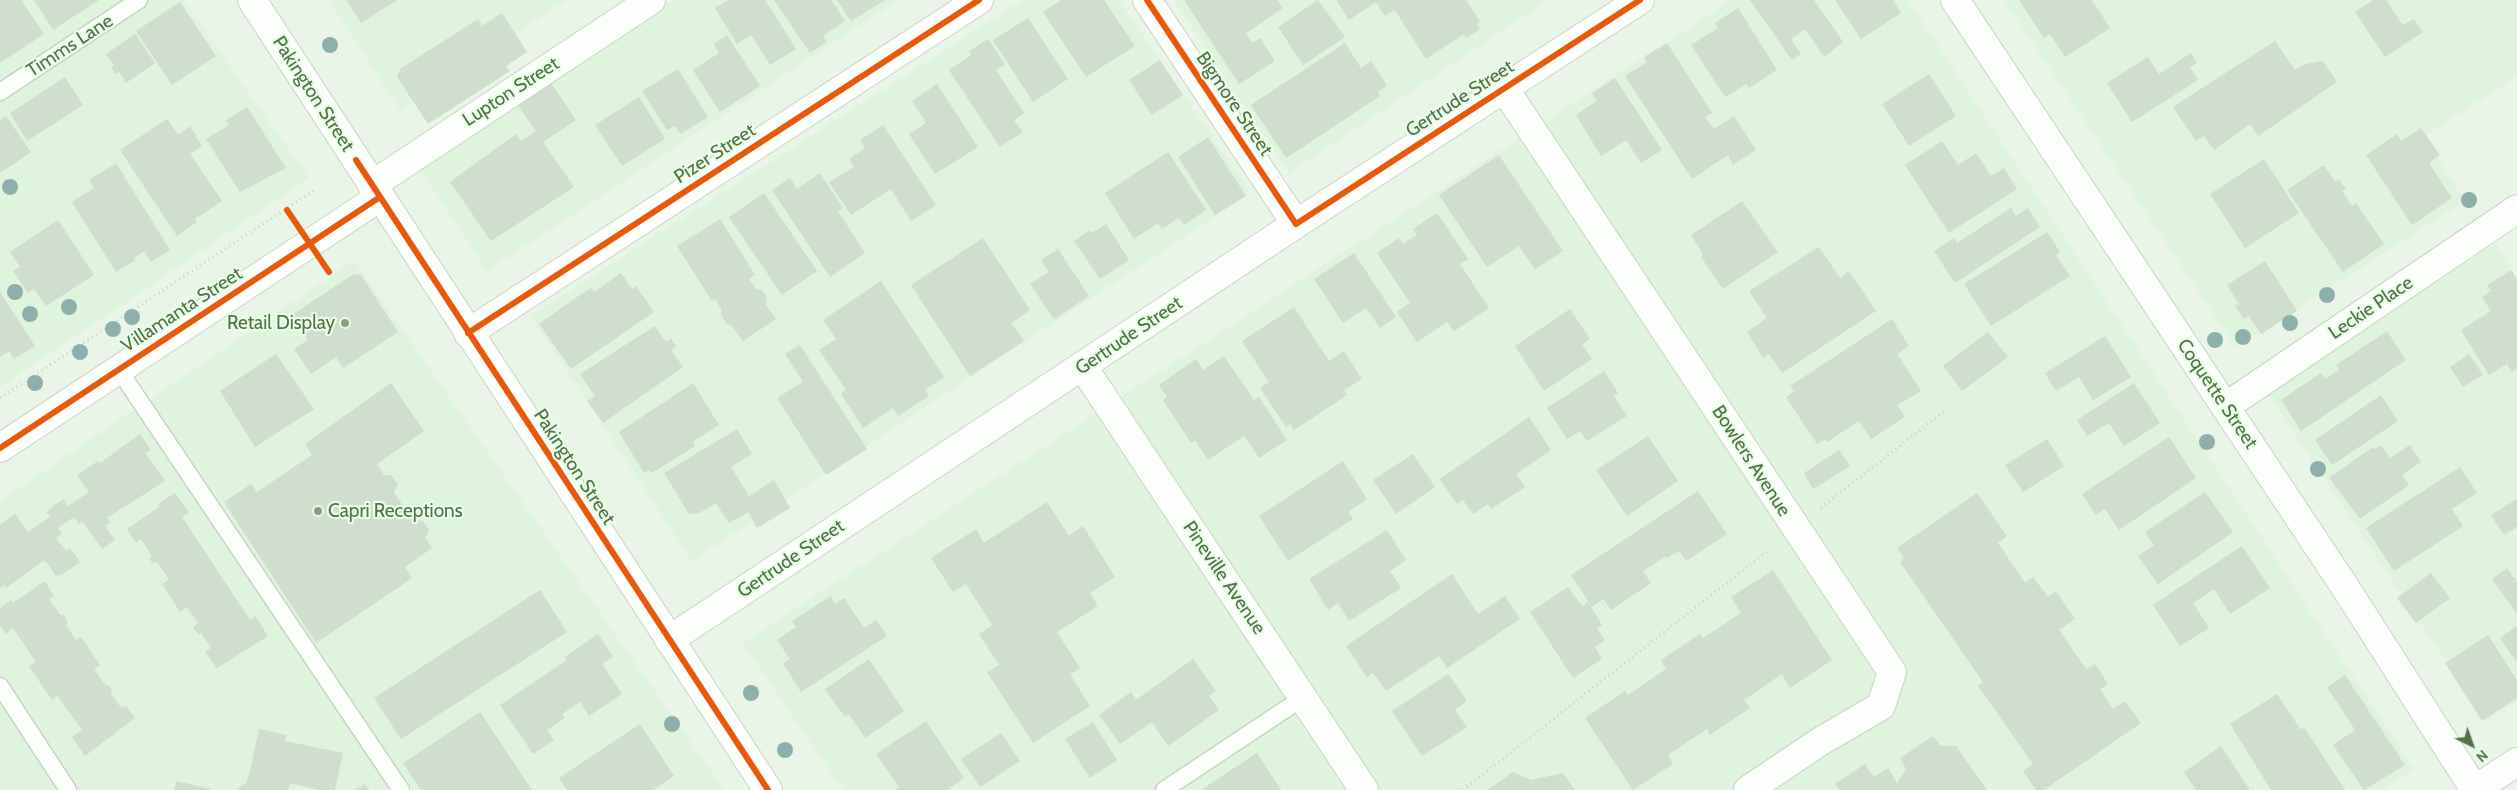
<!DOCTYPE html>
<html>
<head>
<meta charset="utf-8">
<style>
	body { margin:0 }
	#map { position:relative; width:2517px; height:790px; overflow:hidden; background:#e8f5e7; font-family:Cabin,sans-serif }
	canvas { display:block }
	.north { position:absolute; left:2447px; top:720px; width:50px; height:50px; -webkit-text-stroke:4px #e8fee7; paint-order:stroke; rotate:138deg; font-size:14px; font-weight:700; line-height:20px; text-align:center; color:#547149 }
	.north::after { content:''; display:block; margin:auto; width:18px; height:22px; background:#547149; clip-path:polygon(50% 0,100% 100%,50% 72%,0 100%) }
</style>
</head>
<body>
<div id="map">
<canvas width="2517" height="790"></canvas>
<div class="north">N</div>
</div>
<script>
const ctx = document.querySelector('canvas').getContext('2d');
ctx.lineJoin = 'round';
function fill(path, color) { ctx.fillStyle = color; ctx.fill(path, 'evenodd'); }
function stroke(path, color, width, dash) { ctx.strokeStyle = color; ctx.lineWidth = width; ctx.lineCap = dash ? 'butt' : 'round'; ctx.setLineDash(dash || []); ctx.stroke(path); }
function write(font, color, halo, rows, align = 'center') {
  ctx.font = font + ' Cabin,sans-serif'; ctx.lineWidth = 4.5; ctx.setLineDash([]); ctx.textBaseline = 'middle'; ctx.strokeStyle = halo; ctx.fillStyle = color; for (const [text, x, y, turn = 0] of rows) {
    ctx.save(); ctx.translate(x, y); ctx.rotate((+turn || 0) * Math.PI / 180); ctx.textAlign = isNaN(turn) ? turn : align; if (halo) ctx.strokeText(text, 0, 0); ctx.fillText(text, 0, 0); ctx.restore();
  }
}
const residential = new Path2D(`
	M0,0H183L309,178L0,387Z
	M329,0H566L400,110Z
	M673,0H898L487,271L419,167Z
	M1023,0H1119L1250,193L692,561L531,316Z
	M1174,0H1548L1289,173Z
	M1732,0H1908L2414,769L2383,790H843L743,643Z
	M2004,0H2517V76L2423,137L2465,201L2236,347Z
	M2495,244L2517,277V701L2486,721L2265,390Z
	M354,261L724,790H0V501Z`);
const building = new Path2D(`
	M0,0H21L44,34L0,63Z
	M34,0H99L53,30Z
	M346,0H397L361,23Z
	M728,0H765L796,49L770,65L751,35L737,44L715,8Z
	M774,0H831L845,21L823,36L827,42L810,53Z
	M837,0H885L851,21Z
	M1061,0H1104L1135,46L1086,77L1043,12Z
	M1184,0H1277L1283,8L1246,33L1252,43L1260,38L1275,61L1239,84Z
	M1318,0L1345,37L1303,65L1278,27Z
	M1336,0H1466L1480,22L1476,24L1480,29L1466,38L1464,34L1426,59L1395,10L1385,16L1376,2L1349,20Z
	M1750,0H1814L1843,42L1824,57L1805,29L1791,39L1801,54L1792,60Z
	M1835,0H1893L1901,13L1861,39Z
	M2019,0H2092L2110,28L2065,57L2050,34L2044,38Z
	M2373,0H2386L2403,25L2414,19L2423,32L2385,57L2355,12Z
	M180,2L216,56L172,85L136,31Z
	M1738,8L1777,70L1749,88L1746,84L1725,97L1691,45L1718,28L1715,23Z
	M502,13L527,52L506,66L510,71L428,124L397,77L400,69L478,19L482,26Z
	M1028,18L1068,79L1033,102L993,40Z
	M135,34L155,63L126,83L119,72L116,74L111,68L114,65L106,54Z
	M727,35L760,86L720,112L693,70L719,53L714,44Z
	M988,39L1005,64L996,70L1024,113L1014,120L1023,132L1000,147L949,70L971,55L969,51Z
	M2275,41L2295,70L2306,64L2323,61L2337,82L2258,136L2250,124L2214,150L2204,136L2196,141L2173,107Z
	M1345,43L1361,68L1371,61L1387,86L1378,92L1380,96L1286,158L1251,105Z
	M1667,43L1712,113L1705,117L1714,129L1734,116L1756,150L1733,165L1728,155L1692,179L1625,76L1647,62L1644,57Z
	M2191,53L2197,63L2190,67L2198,80L2132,122L2107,83L2148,57L2159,74Z
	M1160,60L1183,95L1152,115L1129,80Z
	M678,69L708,117L680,134L675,126L667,130L642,91Z
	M1929,74L1956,116L1909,146L1882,104Z
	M65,77L83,105L27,141L10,113Z
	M1615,78L1662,150L1641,163L1626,140L1601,156L1576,115L1597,101L1592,93Z
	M551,83L576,120L543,142L574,187L491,241L450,182L516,134L521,141L536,131L518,105Z
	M937,84L978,147L935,174L909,134L926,123L912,101Z
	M639,97L665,139L622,166L595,125Z
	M247,107L286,168L240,192L206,139L229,125L226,120Z
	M6,116L31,152L0,173V120Z
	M167,119L178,135L190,126L202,146L190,154L222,201L195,219L197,222L177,236L120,150Z
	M883,125L936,205L911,221L891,189L851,215L829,182L854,167L849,159L865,148L860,140Z
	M2421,128L2440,155L2429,163L2452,198L2412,225L2366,155L2397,134L2401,141Z
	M1208,137L1246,196L1215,215L1178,157Z
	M1942,141L1958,165L1976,153L1991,176L2004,168L2017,189L1949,233L1905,165Z
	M1168,152L1206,210L1184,225L1179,218L1162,229L1158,223L1134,239L1105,193Z
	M1499,155L1563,251L1535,269L1519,246L1487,267L1439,195Z
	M2264,159L2299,213L2245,248L2210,194Z
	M116,163L170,250L151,262L144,251L134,258L136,260L116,272L72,202L94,188L89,180Z
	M2324,165L2335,182L2339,179L2346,189L2342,191L2352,206L2356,203L2384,244L2343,272L2287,190Z
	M820,173L843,208L838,211L865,253L830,277L772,190L790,178L797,189Z
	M764,193L817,271L782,295L729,217Z
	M1742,201L1778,252L1723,289L1701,257L1703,254L1691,235Z
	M2011,208L2016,216L2028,208L2040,227L1955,283L1934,251L1954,238L1957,243Z
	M1437,213L1468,259L1460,264L1489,308L1454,331L1447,322L1417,342L1397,312L1410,303L1377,253L1399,238L1403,244L1417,235L1413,229Z
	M720,219L755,275L749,279L756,289L762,290L767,297L766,305L776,319L743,341L731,325L727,324L721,315V309L715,299L712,301L677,246Z
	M58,220L94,275L46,306L34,289L28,293L13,271L20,267L10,252Z
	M1106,224L1129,260L1100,279L1074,241L1090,230L1092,233Z
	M2047,232L2060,252L2056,255L2070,276L1991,326L1964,284Z
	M983,238L1030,310L1011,323L1024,341L970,376L911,285Z
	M1819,247L1840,278L1849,271L1876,311L1782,373L1769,354L1763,358L1747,332L1767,318L1749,291Z
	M1058,249L1089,296L1054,319L1030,284L1049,272L1041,260Z
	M1354,253L1396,317L1380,328L1366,308L1343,323L1314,279Z
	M2265,261L2297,311L2261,334L2249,316L2244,319L2235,306L2239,304L2227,285Z
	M2511,270L2517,280V369L2512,372L2507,364L2489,375L2461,330L2491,311L2482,297L2491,291L2487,285Z
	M621,273L632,289L636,286L654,312L571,369L539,324L587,290L592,288L594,292Z
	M354,274L361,275L398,332L343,368L336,357L311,374L294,349L308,340L292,315Z
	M881,281L944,377L925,390L929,396L898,416L893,408L863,428L841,394L846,390L819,350L836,339L823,320Z
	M0,292L35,346L14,359L9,351L0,357Z
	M1294,307L1329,361L1344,351L1362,379L1344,390L1347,395L1294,430L1290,424L1286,427L1260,388L1269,382L1242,341Z
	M1570,309L1590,339L1582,344L1592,359L1544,391L1515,346Z
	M1892,319L1909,346L1897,354L1921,391L1897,405L1905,417L1871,439L1859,421L1827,442L1825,439L1817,444L1786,397L1794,392L1790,386Z
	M655,326L666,342L671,339L676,346L671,350L683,367L603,423L587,401L595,396L580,374Z
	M2387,331L2406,360L2301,431L2281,400L2321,373L2325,379L2339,370L2336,365Z
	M1988,332L2008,357L1962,391L1943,366Z
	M2105,336L2131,377L2093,400L2079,377L2056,391L2045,373Z
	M800,345L867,449L826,475L777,398L803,382L785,354Z
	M276,354L314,409L255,447L220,391Z
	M2469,354L2483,375L2463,387L2450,367Z
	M1224,356L1254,400L1259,397L1287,440L1259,458L1244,436L1208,460L1195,440L1191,443L1163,400L1167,397L1159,385L1196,359L1203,370Z
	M1604,371L1618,393L1614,396L1627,416L1587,441L1580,431L1567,439L1547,408Z
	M391,383L424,431L377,464L384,475H391L398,484L394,493L413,520L423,521L429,530L425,538L432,548L405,567L412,578L316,643L224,502L251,484L257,492L312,455L305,444Z
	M693,383L719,425L693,441L695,446L652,473L649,470L644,473L619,432Z
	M2134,383L2160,423L2124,446L2109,423L2087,436L2077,420Z
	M2381,395L2398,421L2332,465L2315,440Z
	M1529,417L1551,450L1516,474L1525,487L1491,509L1488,504L1473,514L1463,500L1457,504L1440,479Z
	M737,429L752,454L731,467L749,496L774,480L790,508L757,528L748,512L729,523L716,503L699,513L689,514L664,473Z
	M140,434L151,450L145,453L165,481L107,518L110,523L105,526L115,540L102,549L83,522L79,524L74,517L58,528L62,534L56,538L66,551L70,548L80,562L60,576L59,574L56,576L48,564L43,561L6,588L4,585L0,588V525L15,514L28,532L50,517L46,512L63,499L68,506L89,492L77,475L98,461L100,463Z
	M1648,436L1678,481L1627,516L1596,470Z
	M2169,437L2196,478L2119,530L2105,509L2096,515L2082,494Z
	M2047,439L2064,466L2023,492L2005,465Z
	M2381,445L2390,458L2410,445L2421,462L2402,475L2409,485L2360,519L2329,478L2373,447L2375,449Z
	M1839,450L1850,466L1813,489L1804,473Z
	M1413,454L1435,487L1396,514L1373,480Z
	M1343,461L1367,499L1348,512L1353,519L1288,561L1259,516Z
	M2460,467L2477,493L2452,509L2463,526L2394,571L2366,528Z
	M1698,491L1727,534L1686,561L1679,551L1667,558L1666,556L1643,571L1651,583L1611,610L1603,599L1592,607L1571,575Z
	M2205,492L2233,532L2158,584L2138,556L2154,545L2145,532Z
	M175,493L189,513L182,517L250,620L255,616L268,636L217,668L205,652L211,648L201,633L199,635L193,627L198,623L187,607L180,612L162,584L169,579L157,562L153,564L149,558L152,556L141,539L136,543L127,529L159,507L158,504Z
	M1977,493L2007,536L1998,543L2025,583L2033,577L2048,597L2056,591L2075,619L2059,630L2086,669L2095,664L2108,684L2100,689L2113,709L2125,701L2141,723L2044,790H2036L2023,771L2033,764L1978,686L1983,682L1900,562L1904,558L1897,548Z
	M2517,499V527L2504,535L2491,515Z
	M1047,502L1069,536L1083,526L1115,577L1090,593L1098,606L1057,632L1080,668L1070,674L1090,706L1033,743L987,672L999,665L979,634L992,625L966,584L953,592L931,558L976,529L984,543Z
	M1387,530L1406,560L1390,571L1401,588L1349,621L1338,603L1328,610L1309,579Z
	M2242,546L2270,588L2230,614L2214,589L2193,603L2209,628L2180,646L2153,605Z
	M2507,568L2517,581V614L2492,579Z
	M1773,570L1832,660L1790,688L1782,674L1744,700L1750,708L1710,735L1707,729L1668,755L1673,764L1633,790L1585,718L1625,691L1628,695L1666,669L1661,660L1700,634L1703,638L1741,613L1731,597Z
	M2431,573L2450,598L2416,623L2397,598Z
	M1452,574L1478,614L1505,596L1520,619L1447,668L1439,656L1386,691L1373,673L1367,677L1346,646Z
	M45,581L54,596L49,599L61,616L63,614L68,622L66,625L76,640L81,637L100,665L94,669L106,686L108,685L113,691L110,692L121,708L126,706L135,718L85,756L72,737L82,730L57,695L52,700L29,666L36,662L13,628L6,634L0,625V608L11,600L13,603Z
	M1568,587L1582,606L1588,602L1602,625L1597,628L1605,640L1595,647L1602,659L1573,678L1530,612Z
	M540,590L567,632L401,739L374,698Z
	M831,596L835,604L844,598L864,628L876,620L887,636L801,692L783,663L790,659L777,640L796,627L792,621Z
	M2517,626V663L2500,638Z
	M598,634L613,657L602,664L622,694L589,716L580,702L562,714L565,718L547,730L554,740L533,754L500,705L567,660L565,657Z
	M2488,635L2517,680V698L2482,721L2445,663Z
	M869,659L904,711L865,738L849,714L845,717L825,689Z
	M1193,659L1216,691L1209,696L1219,710L1168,746L1152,722L1120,744L1099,715L1131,692L1136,700Z
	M1448,674L1467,701L1455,710L1467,727L1422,756L1392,711Z
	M2345,675L2405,765L2364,790L2333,745L2355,730L2327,687Z
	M2277,694L2301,730L2304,727L2345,790H2271L2230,724Z
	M480,712L532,790H421L403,763Z
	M926,721L964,778L947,790H895L899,787L876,754Z
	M1093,722L1117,760L1090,778L1065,739Z
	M640,724L674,776L653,790H567L559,778Z
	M259,729L287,735L285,741L343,753L335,790H319L290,783L288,790H236L246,783L249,775Z
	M1001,733L1020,761L980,787L961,759Z
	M1933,736L1941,746H1956L1987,790H1840L1835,784L1865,764L1874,777L1888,768L1897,783L1906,769L1900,758Z
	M2221,746L2248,787L2250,790H2196L2184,772Z
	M1257,753L1281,790H1201Z
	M1513,772L1531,780L1563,773L1575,790H1487Z
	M176,781L212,789L211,790H174Z
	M365,784L369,790H355Z`);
const path = new Path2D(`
	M0,398L316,189
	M1821,508L1944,411
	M1463,790L1770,549`);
const service = new Path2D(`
	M0,92L139,0
	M119,370L401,790
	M0,686L68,790
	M1164,790L1304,697`);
const minor = new Path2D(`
	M1147,0L1296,224
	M1955,0L2343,584L2475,790
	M1504,88L1892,672L1881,706L1821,741L1748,790
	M372,185L651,0
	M468,333L979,0
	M1083,367L1364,790
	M2225,407L2517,209
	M0,448L380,197
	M669,640L1296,224L1640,0`);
const tertiary = new Path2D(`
	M252,0L768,790
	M2474,790L2517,762`);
const cycleway = new Path2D(`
	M1147,0L1296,224L1640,0
	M356,160L768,790
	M287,210L329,272
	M468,333L979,0
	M0,448L380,197`);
const trees = [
	[330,45],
	[10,187],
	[2469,200],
	[15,292],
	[2327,295],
	[69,307],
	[30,314],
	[132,317],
	[2290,323],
	[113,329],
	[2243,337],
	[2215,340],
	[80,352],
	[35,383],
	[2207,442],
	[2318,469],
	[751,693],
	[672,724],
	[785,750]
];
const markers = [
	[345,323,5,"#889f80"],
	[318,511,5,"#889f80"]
];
const streetNames = [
	["Timms Lane",70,46,-33],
	["Lupton Street",511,92,-33],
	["Pakington Street",313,94,57],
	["Gertrude Street",1460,99,-33],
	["Bigmore Street",1234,104,56],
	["Pizer Street",715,154,-33],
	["Leckie Place",2371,308,-34],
	["Villamanta Street",182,310,-33],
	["Gertrude Street",1129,336,-34],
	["Coquette Street",2217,394,56],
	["Bowlers Avenue",1751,461,57],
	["Pakington Street",574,467,57],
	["Gertrude Street",791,559,-34],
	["Pineville Avenue",1224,578,56]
];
const poiNames = [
	["Retail Display",335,323],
	["Capri Receptions",328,511,"left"]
];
fill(residential, '#def4dc');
fill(building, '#cfdecd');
stroke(service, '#c6d4c2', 19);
stroke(minor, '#c6d4c2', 30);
stroke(tertiary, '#c6d4c2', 30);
stroke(path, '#cad4c6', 3, [1, 4]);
stroke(service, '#fcfefb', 16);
stroke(minor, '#fcfefb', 28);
stroke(tertiary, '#fcfefb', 28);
stroke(cycleway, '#e8590c', 6);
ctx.fillStyle = '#8eb0ac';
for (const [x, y] of trees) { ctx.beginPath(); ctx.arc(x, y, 8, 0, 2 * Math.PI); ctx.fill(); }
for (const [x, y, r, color] of markers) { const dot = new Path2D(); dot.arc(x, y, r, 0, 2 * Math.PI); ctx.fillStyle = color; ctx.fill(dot); stroke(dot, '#e8fee7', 2); }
write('19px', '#547149', '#e8fee7', streetNames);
write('19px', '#547149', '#e8fee7', poiNames, 'right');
</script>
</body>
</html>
